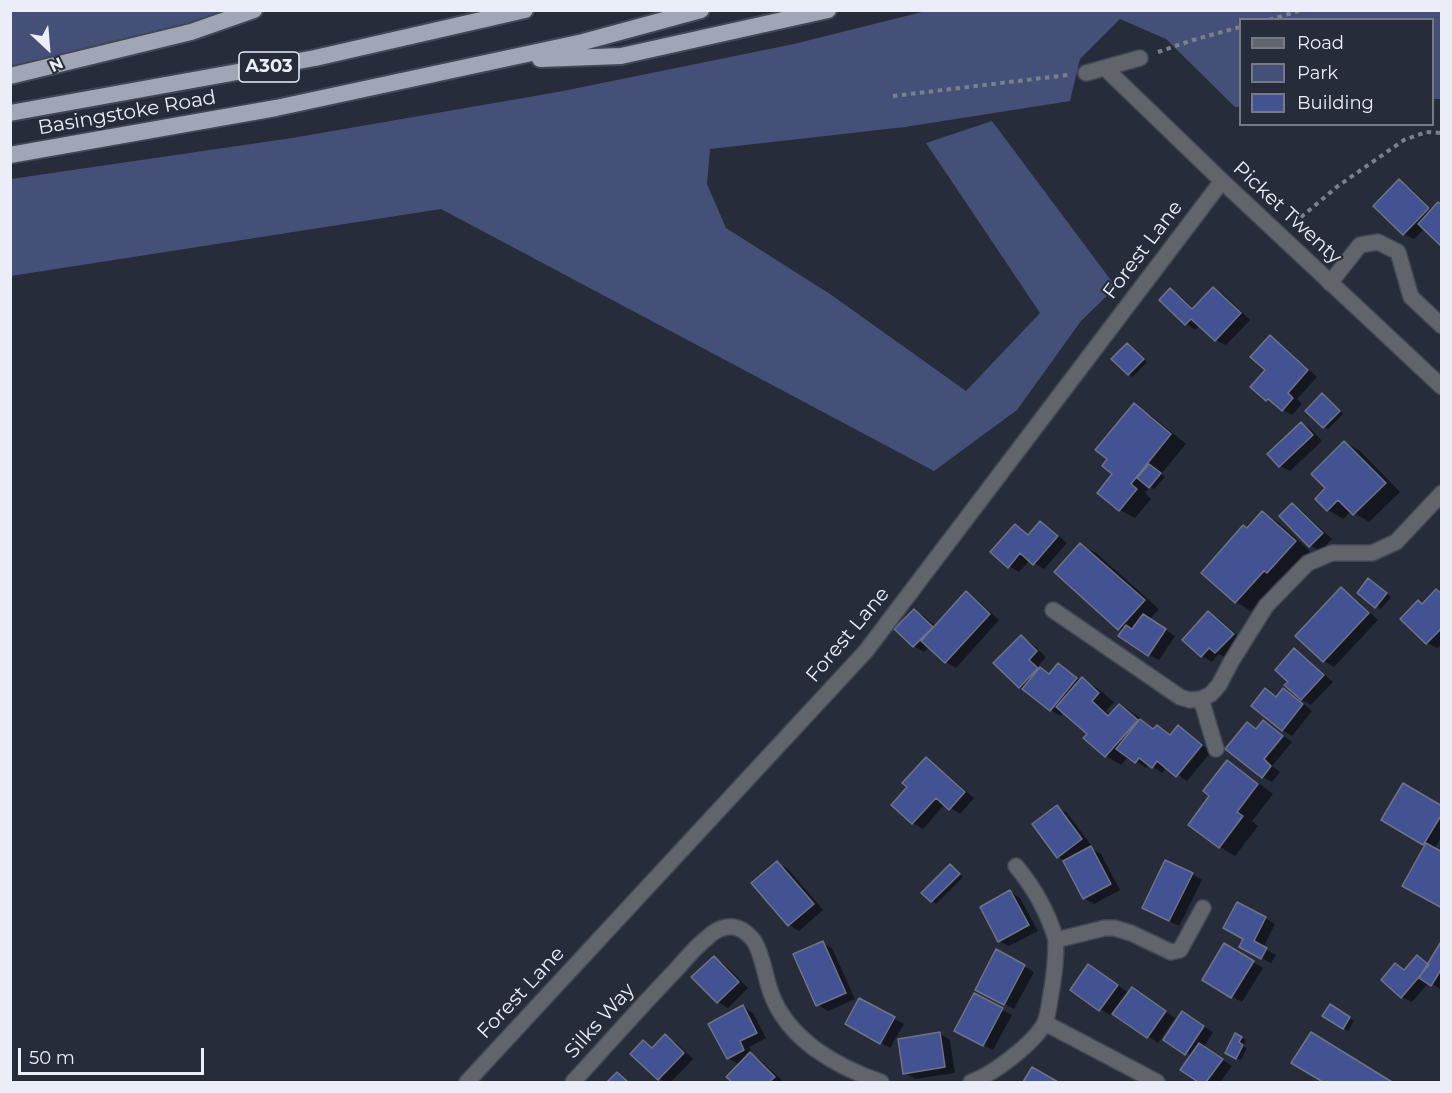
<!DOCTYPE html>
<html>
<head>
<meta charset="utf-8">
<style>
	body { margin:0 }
	#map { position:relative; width:1452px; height:1093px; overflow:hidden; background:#272c3a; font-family:Montserrat,sans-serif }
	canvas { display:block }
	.frame { position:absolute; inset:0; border:12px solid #ebeef8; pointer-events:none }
	.legend { position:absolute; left:1239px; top:18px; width:195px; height:108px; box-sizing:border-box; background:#272c3a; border:2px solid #757a86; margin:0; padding:8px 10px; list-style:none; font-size:18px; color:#ebeef8 }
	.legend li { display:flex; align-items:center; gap:12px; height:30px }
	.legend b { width:30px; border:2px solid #757a86 }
	.north { position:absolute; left:18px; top:18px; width:60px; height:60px; -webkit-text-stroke:4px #272c3a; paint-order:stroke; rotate:154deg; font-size:16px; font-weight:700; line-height:24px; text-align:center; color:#ebeef8 }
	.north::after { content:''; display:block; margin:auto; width:21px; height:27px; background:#ebeef8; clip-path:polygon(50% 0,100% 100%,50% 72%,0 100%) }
	.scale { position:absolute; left:18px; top:1048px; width:186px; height:27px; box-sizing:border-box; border:3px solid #ebeef8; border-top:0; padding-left:8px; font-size:18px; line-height:21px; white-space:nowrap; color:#ebeef8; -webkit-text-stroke:4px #272c3a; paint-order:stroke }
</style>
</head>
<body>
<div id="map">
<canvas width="1452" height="1093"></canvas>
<div class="frame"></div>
<ul class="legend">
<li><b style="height:8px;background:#61646b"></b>Road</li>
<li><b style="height:16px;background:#455078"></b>Park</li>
<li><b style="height:16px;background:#435293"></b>Building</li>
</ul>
<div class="north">N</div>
<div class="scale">50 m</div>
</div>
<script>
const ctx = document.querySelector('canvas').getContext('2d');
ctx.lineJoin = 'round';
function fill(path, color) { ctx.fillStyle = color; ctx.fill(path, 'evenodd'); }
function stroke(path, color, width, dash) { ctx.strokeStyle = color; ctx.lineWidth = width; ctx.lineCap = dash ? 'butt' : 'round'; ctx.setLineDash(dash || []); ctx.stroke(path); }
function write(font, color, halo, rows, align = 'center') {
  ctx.font = font + ' Montserrat,sans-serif'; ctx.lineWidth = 4.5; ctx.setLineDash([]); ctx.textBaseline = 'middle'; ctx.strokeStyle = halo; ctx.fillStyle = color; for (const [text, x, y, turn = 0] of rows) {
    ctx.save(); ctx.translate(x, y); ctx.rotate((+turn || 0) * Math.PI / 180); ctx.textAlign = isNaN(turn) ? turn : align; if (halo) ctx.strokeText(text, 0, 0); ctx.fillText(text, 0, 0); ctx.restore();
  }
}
const green = new Path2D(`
	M930,10L1441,11V101L1440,99H1433L1432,20H1240V107H1235L1166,39L1120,19L1080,59L1070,101L905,127L710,149L707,184L726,228L830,294L966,391L1040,313L926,143L992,121L1116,287L1081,321L1017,410L934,471L441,209L11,276V179L292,138L558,92L794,44Z
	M10,11H225L175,29L11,66Z`);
const shadow = new Path2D(`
	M1399,181L1409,187L1433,210L1425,228L1414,239L1404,234Z
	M1213,289L1223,294L1250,320L1226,345L1216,340L1200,325L1196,330L1186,324L1161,300L1170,290L1180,296L1194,309Z
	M1270,337L1280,343L1317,377L1297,399L1302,404L1292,415L1267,400V370Z
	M1128,345L1147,362L1133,377L1129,374Z
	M1323,395L1327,398L1343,414L1328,429L1324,427Z
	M1134,405L1149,414L1186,444L1161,474L1165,477L1154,489L1150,487L1145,493L1151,499L1135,518L1120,510L1114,474L1109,459Z
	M1301,423L1311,429L1322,441L1290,471L1280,466Z
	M1345,443L1360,451L1400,492L1369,522L1351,511L1343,519L1328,510L1317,499L1327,488Z
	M1292,505L1302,511L1332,539L1320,551L1310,545Z
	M1263,513L1278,522L1310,551L1283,581L1279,579L1251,611L1236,602L1248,530Z
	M1040,522L1050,528L1067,543L1044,569L1030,560L1019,572L1009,566L1015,526L1029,535Z
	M1080,545L1096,553L1159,609L1150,619L1175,636L1159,660L1149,655L1119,628Z
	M1373,583L1391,597L1381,609L1359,593Z
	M1341,589L1351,595L1378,620L1334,667L1324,661Z
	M966,593L976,599L999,620L956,668L946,662L929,647L924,652L914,646V610L924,616L936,627Z
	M1442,594V644L1437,648L1427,643L1423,605Z
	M1208,613L1218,618L1243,640L1226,658L1219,654L1212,662L1202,656L1184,640Z
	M1021,637L1031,643L1046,657L1038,666L1042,670L1050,675L1058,665L1081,681L1082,679L1097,688L1114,702L1106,711L1111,715L1120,705L1135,714L1154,730L1157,727L1171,736L1178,727L1188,733L1211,752L1187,781L1167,767L1162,773L1149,764L1146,768L1129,756L1121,765L1106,756L1085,738L1089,734L1063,712L1061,716L1051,710L1028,692L1020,687Z
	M1295,650L1304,656L1333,682L1311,705L1300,699L1290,682Z
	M1266,690L1278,698L1284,690L1298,699L1312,711L1292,736L1282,730Z
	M1263,722L1273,728L1292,742L1272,766L1280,772L1272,782L1262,777L1248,724L1258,730Z
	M926,759L936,765L974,798L960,814L945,804L923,829L913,823L893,805L909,787Z
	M1227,762L1242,771L1273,794L1252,821L1258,826L1235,856L1220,847L1212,796Z
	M1057,807L1067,813L1091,845L1089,847L1101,854L1120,890L1094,904L1084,898L1064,860L1058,857Z
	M1442,807V836L1434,849L1383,820Z
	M778,863L788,869L823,910L799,931L789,925Z
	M954,868L963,877L936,904L932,901Z
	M1192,874L1202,880L1179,926L1143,908Z
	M1010,892L1020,898L1038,931L1009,946L999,941Z
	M1265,918L1275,924L1263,948L1276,955L1271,963L1241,947Z
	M822,943L832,948L855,999L828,1011L818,1005L795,955Z
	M1442,943V990L1429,982L1412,1002L1402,997L1383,980L1396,965L1405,971L1417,956L1429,964Z
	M1225,945L1263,968L1242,1002L1204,980Z
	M997,951L1034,972L1014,1009L987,995Z
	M714,958L724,964L748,988L728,1008L718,1002Z
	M1098,971L1129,993L1142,994L1175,1018L1158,1043L1112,1012L1110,1015L1100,1009L1072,989Z
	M860,1000L904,1024L890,1048L847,1024Z
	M1330,1006L1354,1021L1348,1031L1324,1015Z
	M743,1007L753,1013L766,1038L749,1047L753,1056L760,1060L784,1082H735L728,1077L740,1065L728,1058Z
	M1002,1010L1012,1015L993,1050L966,1036Z
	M1192,1019L1213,1032L1204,1047L1232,1066L1220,1082H1200L1182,1070L1192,1056L1165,1039Z
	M940,1034L950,1040L955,1073L915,1079L905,1073Z
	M1236,1035L1246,1040L1243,1046L1247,1048L1241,1060L1227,1053Z
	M665,1036L675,1042L693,1059L671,1082H663L664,1081L659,1079L644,1042L654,1048Z
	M1326,1042L1391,1082H1326L1293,1062Z`);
const building = new Path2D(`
	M1399,179L1429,208L1403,235L1373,206Z
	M1438,202L1442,205V247L1418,224Z
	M1213,287L1241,313L1215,341L1191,319L1185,325L1159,300L1170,288L1192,309Z
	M1270,335L1308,370L1288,393L1293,398L1282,411L1268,399L1266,401L1250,387L1265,370L1250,357Z
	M1127,343L1144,359L1128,375L1111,359Z
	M1322,393L1340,411L1323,428L1305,411Z
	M1134,403L1171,434L1131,484L1137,489L1119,511L1097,493L1112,474L1102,466L1107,459L1095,450Z
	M1301,422L1313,435L1279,467L1267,454Z
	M1344,441L1386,483L1353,515L1338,500L1327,511L1315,499L1325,488L1311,474Z
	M1149,464L1161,473L1149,488L1137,478Z
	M1292,503L1323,533L1309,547L1279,516Z
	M1262,511L1296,541L1267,573L1264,571L1235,603L1201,573L1243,525L1247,528Z
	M1040,521L1058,536L1033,565L1020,553L1008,568L990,552L1015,524L1028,535Z
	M1080,543L1145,600L1118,630L1054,572Z
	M1368,578L1387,593L1375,608L1357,593Z
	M1341,587L1369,613L1323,662L1295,636Z
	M1436,589L1442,594V628L1426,644L1400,619L1418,600L1422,604Z
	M966,591L990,614L945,663L921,641Z
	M914,609L933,627L913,647L894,629Z
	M1208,611L1234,634L1215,653L1209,648L1201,657L1182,640Z
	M1143,614L1166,629L1148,656L1118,636L1126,625L1132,629Z
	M1021,635L1037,651L1029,660L1038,668L1019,688L993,663Z
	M1294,648L1324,675L1301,700L1284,685L1288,682L1275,670Z
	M1058,663L1077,678L1050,711L1022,689L1040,667L1049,674Z
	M1082,677L1099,693L1092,701L1108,716L1119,704L1138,720L1105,757L1083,738L1087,734L1056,707Z
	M1265,688L1276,697L1283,688L1303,704L1282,731L1251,706Z
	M1140,719L1153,729L1157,725L1170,735L1178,725L1202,745L1176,777L1157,761L1152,768L1139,758L1135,763L1116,749Z
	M1263,720L1283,736L1264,759L1271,766L1262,778L1225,749L1247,722L1256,729Z
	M926,757L965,792L949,810L936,798L912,824L891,805L907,787L902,783Z
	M1227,760L1258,784L1237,812L1243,816L1219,848L1188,825L1209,796L1203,791Z
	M1403,783L1442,806V814L1423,845L1381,820Z
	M1057,805L1082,839L1057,858L1032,824Z
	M1426,843L1442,852V908L1402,886Z
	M1091,846L1111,884L1083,899L1063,861Z
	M1165,860L1193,873L1169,921L1142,908Z
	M777,861L814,904L788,926L751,883Z
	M950,864L960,874L931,902L921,893Z
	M1010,890L1029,925L998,942L980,907Z
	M1237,902L1266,917L1254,941L1267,948L1261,959L1239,947L1243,939L1223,928Z
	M1442,940V968L1431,986L1419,978Z
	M823,941L846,993L816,1006L793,954Z
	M1224,943L1254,961L1231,998L1202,980Z
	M996,949L1025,965L1004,1005L975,990Z
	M1417,955L1429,965L1401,998L1381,980L1395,963L1404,970Z
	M714,956L739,982L717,1003L691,977Z
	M1088,964L1118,985L1099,1011L1070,990Z
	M1132,987L1166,1011L1147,1038L1112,1014Z
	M974,993L1003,1008L983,1046L954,1031Z
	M859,998L895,1017L880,1044L845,1024Z
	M1330,1004L1350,1017L1343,1029L1322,1016Z
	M743,1005L757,1033L740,1041L744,1050L727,1059L708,1024Z
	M1182,1011L1204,1026L1185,1055L1163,1040Z
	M940,1032L945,1067L903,1074L898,1039Z
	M1311,1032L1392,1082H1323L1291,1063Z
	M1235,1033L1242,1037L1239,1042L1243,1045L1236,1059L1225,1053Z
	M665,1034L684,1053L658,1080L630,1054L643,1040L652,1048Z
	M1199,1043L1223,1059L1206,1082H1198L1180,1070Z
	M750,1052L775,1077L769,1082H732L726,1077Z
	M1032,1067L1058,1082H1023Z
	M617,1072L628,1082H607Z`);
const path = new Path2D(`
	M1269,20L1302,10
	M1158,52L1193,40L1240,27
	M893,96L1068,75
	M1294,223L1338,186L1404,140L1426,132L1442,133`);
const service = new Path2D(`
	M467,1082L866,651L1222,181`);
const minor = new Path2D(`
	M1105,68L1222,181L1442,387
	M1086,73L1140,58
	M1330,283L1360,245L1378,242L1398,252L1411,297L1442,326
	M1053,610L1180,697L1190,700L1201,699L1216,749
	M1201,699L1211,694L1219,685L1231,662L1266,606L1308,563L1332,553H1372L1396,542L1442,493
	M1016,866C1035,889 1048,912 1056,940L1105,928H1114L1131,933L1171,952L1180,950L1203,908
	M1045,1023L1157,1082
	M573,1082C607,1045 640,1007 675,971C685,960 695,947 707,938C712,933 720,928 727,927C738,925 748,933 754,941C763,955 765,977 771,993C788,1040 837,1067 881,1082
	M971,1082C992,1075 1036,1042 1045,1022C1048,1015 1049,1007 1050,999C1054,979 1056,960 1056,940`);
const trunk = new Path2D(`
	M540,59L621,56L828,10
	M10,76L191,32L254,10
	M10,113L315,58L525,10
	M10,155L276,108L583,42L701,10`);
const shields = [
	[269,67,60]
];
const shieldNames = [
	["A303",269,67]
];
const streetNames = [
	["Basingstoke Road",127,113,-10],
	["Picket Twenty",1287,213,43],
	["Forest Lane",1143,250,-53],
	["Forest Lane",848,635,-50],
	["Forest Lane",521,993,-47],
	["Silks Way",600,1021,-48]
];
fill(green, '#455078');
fill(shadow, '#0007');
fill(building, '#435293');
stroke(building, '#6e7485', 1.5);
stroke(service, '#424755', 18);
stroke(minor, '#424755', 18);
stroke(trunk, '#424755', 20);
stroke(path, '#7c808d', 4, [4.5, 4.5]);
stroke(service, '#61646b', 15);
stroke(minor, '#61646b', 15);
stroke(trunk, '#a0a6b6', 16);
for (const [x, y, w] of shields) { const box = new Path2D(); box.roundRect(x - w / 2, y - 15, w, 30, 4.5); ctx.fillStyle = '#272c3a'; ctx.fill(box); stroke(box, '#ebeef8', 1.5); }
write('bold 18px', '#ebeef8', null, shieldNames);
write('20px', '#ebeef8', '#272c3a', streetNames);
</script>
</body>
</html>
